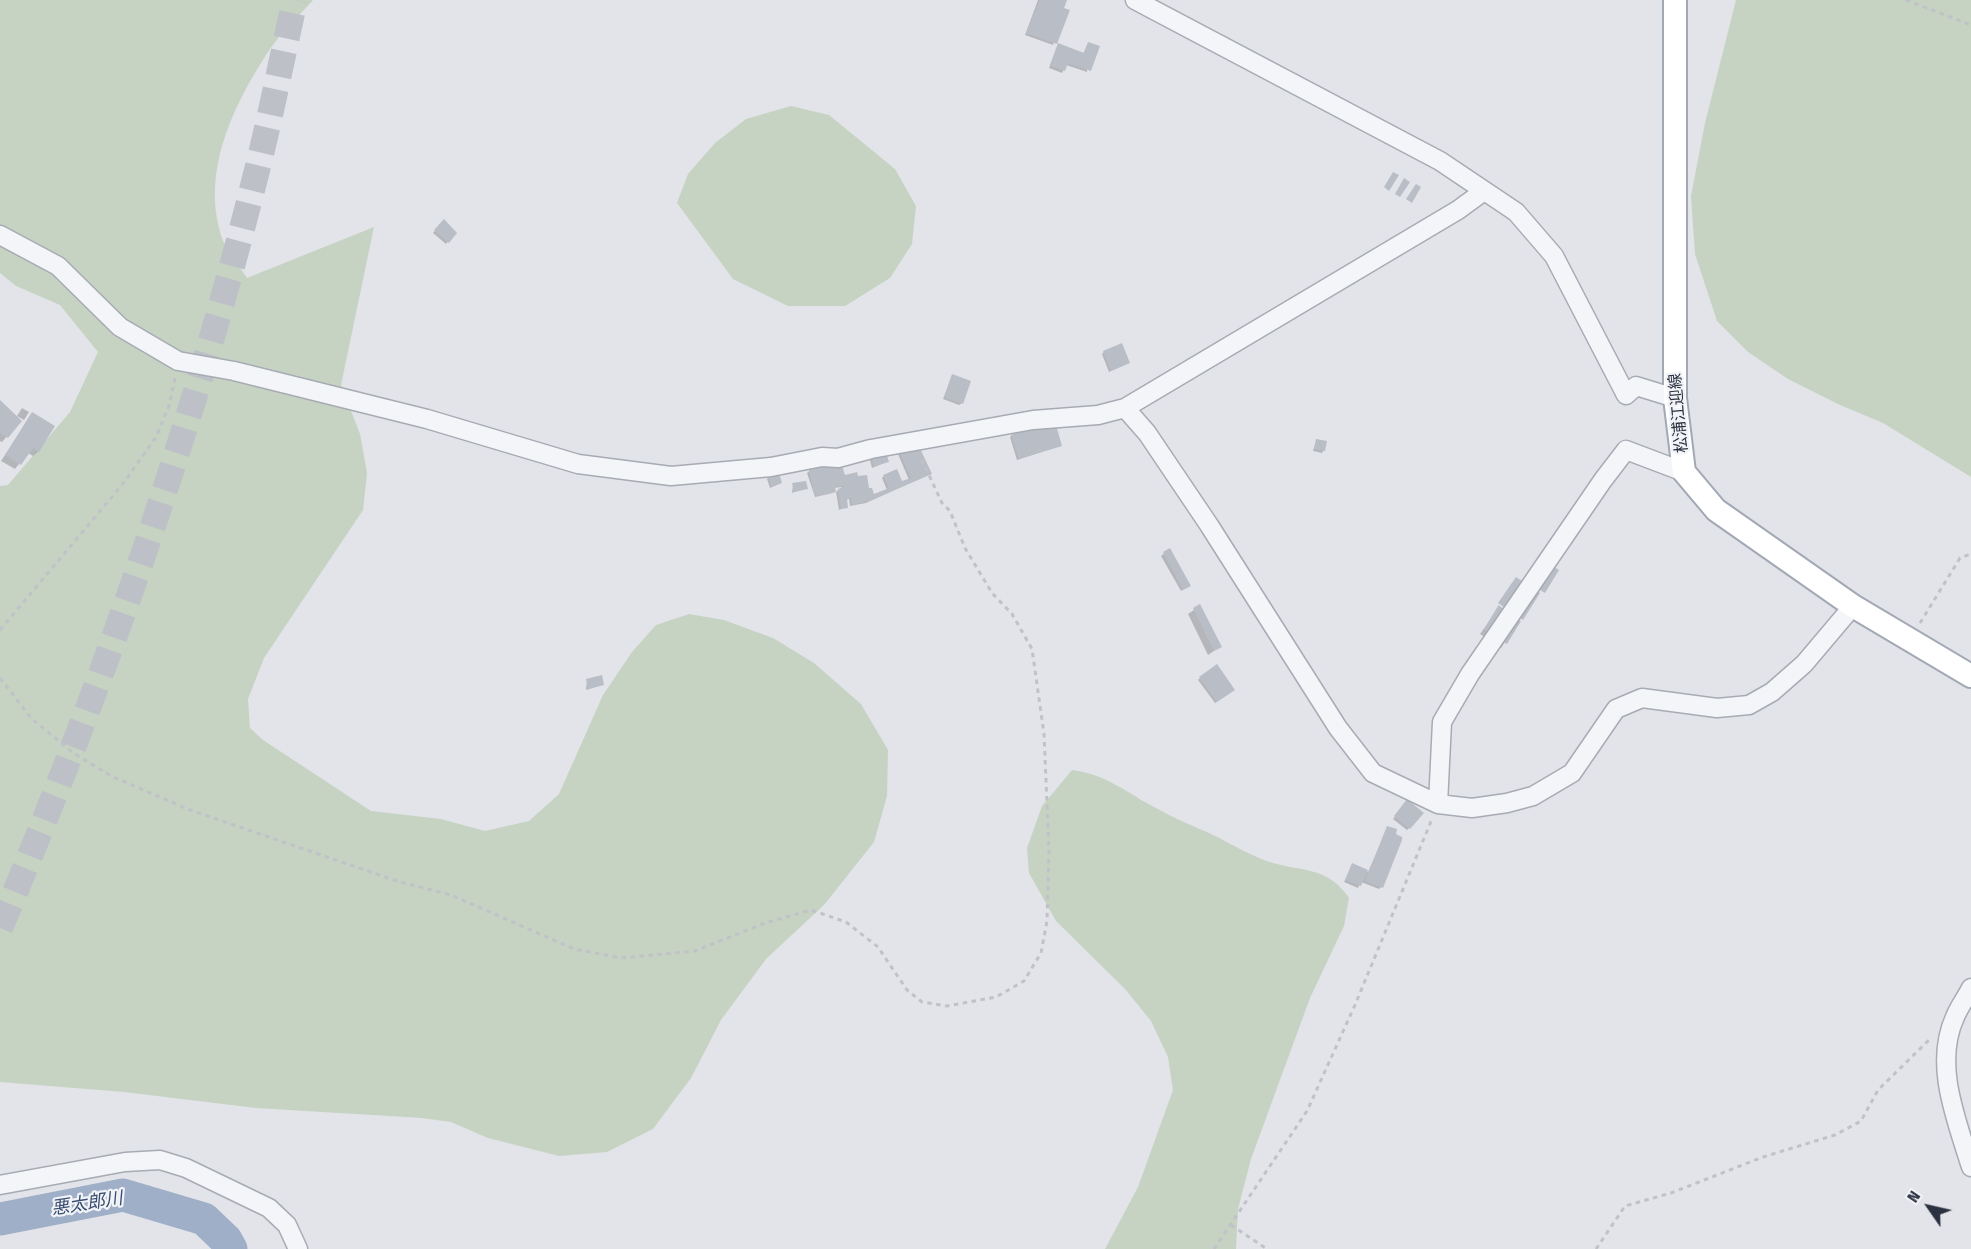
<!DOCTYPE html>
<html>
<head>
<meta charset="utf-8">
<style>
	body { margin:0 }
	#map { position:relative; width:1971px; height:1249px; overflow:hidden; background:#e2e4e9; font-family:"Fira Sans Condensed",sans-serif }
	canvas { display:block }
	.north { position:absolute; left:1899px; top:1177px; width:60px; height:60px; -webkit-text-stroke:4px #f1f3f7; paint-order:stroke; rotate:304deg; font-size:16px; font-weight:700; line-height:24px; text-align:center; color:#2b3140 }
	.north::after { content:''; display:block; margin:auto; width:21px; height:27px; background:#2b3140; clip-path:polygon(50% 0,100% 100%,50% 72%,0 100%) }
</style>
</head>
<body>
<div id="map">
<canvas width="1971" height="1249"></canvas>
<div class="north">N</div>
</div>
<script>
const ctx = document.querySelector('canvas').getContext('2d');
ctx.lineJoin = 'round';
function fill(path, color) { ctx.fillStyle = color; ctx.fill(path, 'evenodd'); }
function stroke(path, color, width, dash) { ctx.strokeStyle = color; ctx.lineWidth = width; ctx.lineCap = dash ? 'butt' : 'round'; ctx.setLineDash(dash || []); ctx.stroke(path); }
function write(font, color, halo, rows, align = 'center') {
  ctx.font = font + ' "Fira Sans Condensed","Noto Sans JP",sans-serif'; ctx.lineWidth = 4.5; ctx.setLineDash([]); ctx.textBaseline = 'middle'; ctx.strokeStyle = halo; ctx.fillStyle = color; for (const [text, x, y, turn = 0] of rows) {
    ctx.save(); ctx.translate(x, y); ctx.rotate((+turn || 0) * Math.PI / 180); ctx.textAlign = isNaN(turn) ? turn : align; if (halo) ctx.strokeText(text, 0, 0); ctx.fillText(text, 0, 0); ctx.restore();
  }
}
const green = new Path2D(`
	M0,0H313C299,16 282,31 270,49C233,105 198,176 224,243C229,255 240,267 247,278L374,227L341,385L360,434L367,473L363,510L264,658L248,699L250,728L263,740L371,811L441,819L485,831L529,821L559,794L603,695L632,652L656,625L689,614L724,620L773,638L814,663L861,704L888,750L887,796L874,842L824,905L766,959L721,1020L691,1078L653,1129L607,1152L559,1156L488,1138L451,1122L422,1118L256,1108L124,1092L0,1082V486L8,485L70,412L98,352L60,305L16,286L0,273Z
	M1736,0H1971V477L1883,423L1840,405L1788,379L1748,352L1717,321L1695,254L1691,196L1705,123Z
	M791,106L829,115L895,169L916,206L912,244L890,278L845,306H788L733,279L677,203L688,174L715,143L746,119Z
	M1072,770C1109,775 1126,793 1158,809C1175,819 1194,826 1211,834C1232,844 1252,857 1273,863C1305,872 1328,867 1349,898L1344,926L1310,998L1251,1159L1238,1209L1236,1249H1105L1138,1187L1173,1090L1168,1057L1151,1021L1125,989L1056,921L1029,873L1027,848L1042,806Z`);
const shadow = new Path2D(`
	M1038,0H1066L1053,45L1025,35Z
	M1088,43L1087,72L1066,65L1062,73L1049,68L1058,45L1083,54Z
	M444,221L455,233L446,244L433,233Z
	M1104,352L1128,363L1109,372L1102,354Z
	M952,376L962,403L959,405L943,399Z
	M0,402L20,421L2,442L0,441Z
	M22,408L29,412L24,420L17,416Z
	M32,414L38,451L33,456L28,453L15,469L1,461Z
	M1012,435L1060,446L1017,460L1010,437Z
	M1316,441L1324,450L1322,453L1313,451Z
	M837,449L844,476L873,496L887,490L882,478L884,476L902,483L909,480L898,454L900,452L930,474L866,503L850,506L849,499L845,500L846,507L839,510L836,492L842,487L834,488L833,493L815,497L807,473L812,469L806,470L803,459Z
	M868,453L887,462L872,468Z
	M769,477L781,483L770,488L767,479Z
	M793,485L806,488L792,493Z
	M1169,550L1187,587L1181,591L1161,556Z
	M1498,605L1520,620L1501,648L1480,634L1499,608Z
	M1200,606L1220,647L1208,655L1188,614Z
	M1200,678L1231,692L1215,703L1198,680Z
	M587,680L602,685L586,690Z
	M1407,801L1409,828L1407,830L1393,819Z
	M1388,827L1381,887L1379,889L1361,882L1358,888L1344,882L1353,865L1368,872Z`);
const river = new Path2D(`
	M0,1219L123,1195L204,1219L226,1240L231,1249`);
const building = new Path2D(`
	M1040,0H1067L1064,8L1070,10L1057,44L1026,33Z
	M1088,42L1100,46L1091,71L1068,63L1065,71L1050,65L1058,43L1084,53Z
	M1393,172L1399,175L1389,191L1384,187Z
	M1404,178L1410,182L1400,197L1395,194Z
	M1416,184L1421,187L1412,203L1406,199Z
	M444,219L457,233L449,243L434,230Z
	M1122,343L1130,363L1111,371L1103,351Z
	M952,374L971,381L963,404L944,397Z
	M0,400L22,421L8,438L0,433Z
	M32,412L55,426L39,452L33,448L21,465L5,455Z
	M1043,425L1044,429L1056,425L1062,446L1019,459L1011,433Z
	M1316,439L1327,441L1325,451L1314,449Z
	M917,442L932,474L869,501L852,505L851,498L847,499L848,508L841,509L838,489L848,485L835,487L836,492L817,496L814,493L809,470L841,463L845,475L857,472L858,476L867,475L869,488H872L874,494L889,488L883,475L897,469L902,481L911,478L899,451Z
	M884,446L889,462L874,466L869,450Z
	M779,473L782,483L771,487L769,476Z
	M806,481L808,489L794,492L792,483Z
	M1170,548L1191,586L1183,590L1163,552Z
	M1548,563L1559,570L1545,593L1533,586Z
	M1516,577L1540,593L1523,620L1498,603Z
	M1200,604L1222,647L1214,651L1193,608Z
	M1498,606L1521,621L1507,644L1484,629Z
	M1217,664L1235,690L1217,702L1199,677Z
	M602,675L604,685L588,689L586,679Z
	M1407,799L1424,813L1410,829L1394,816Z
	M1387,826L1397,829L1396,834L1402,837V840L1383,888L1365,881Z
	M1352,863L1368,870L1361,886L1345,880Z`);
const highwayTunnel = new Path2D(`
	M0,928C102,687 189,440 253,186C269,125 281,62 295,0`);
const path = new Path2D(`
	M1906,0L1971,25
	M1920,623L1960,558L1971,554
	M0,630L122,485L156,437L169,406L175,378
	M0,678L31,718L72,752L111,776L190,810L397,881L451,895L574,949L621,958L695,951L765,923L811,910L846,922L878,947L907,990L922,1002L947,1006L996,997L1024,981L1041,953L1047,921L1049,851L1044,734L1032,649L1012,614L992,593L965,548L950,511L942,503L921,458
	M1231,1225L1267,1249
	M1214,1249L1307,1111L1355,1005L1432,819
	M1596,1249L1625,1206L1671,1193L1763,1157L1835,1135L1861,1121L1878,1090L1930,1039`);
const minor = new Path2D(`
	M1135,0L1440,161L1516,212L1554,256L1626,395L1636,386L1675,398
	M0,235L58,266L120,327L178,361L234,371L427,419L578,464L671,476L771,467L822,457L838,458L871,449L1033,420L1098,415L1125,408L1458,210L1484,191
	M1125,408L1147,433L1209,525L1338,728L1373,773L1438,804L1472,808L1507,803L1533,796L1572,773L1616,709L1642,698L1717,708L1749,705L1772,692L1804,664L1853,606
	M1438,804L1442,722L1470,674L1603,480L1626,450L1684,472
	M1971,988C1966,998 1959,1007 1955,1017C1933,1065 1957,1121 1971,1167
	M0,1185L125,1162L160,1160L186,1168L269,1208L287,1225L298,1249`);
const major = new Path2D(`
	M1675,0V398L1684,472L1716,510L1853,606L1971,676`);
const streetNames = [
	["松浦江迎線",1679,413,-95]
];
const waterNames = [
	["悪太郎川",87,1204,-9]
];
fill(green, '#c6d3c3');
fill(shadow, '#0003');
stroke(river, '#9fafc7', 33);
fill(building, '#b9bdc6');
stroke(highwayTunnel, '#bdc0c7', 26, [26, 13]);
stroke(minor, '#a7abb3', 21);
stroke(major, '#a2a8b4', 26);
stroke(path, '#c0c2c8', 3, [4.5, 4.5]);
stroke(minor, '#f4f5f8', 18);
stroke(major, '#fff', 22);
write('16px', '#2b3140', '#f1f3f7', streetNames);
write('italic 18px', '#384d71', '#f1f3f7', waterNames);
</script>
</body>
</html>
